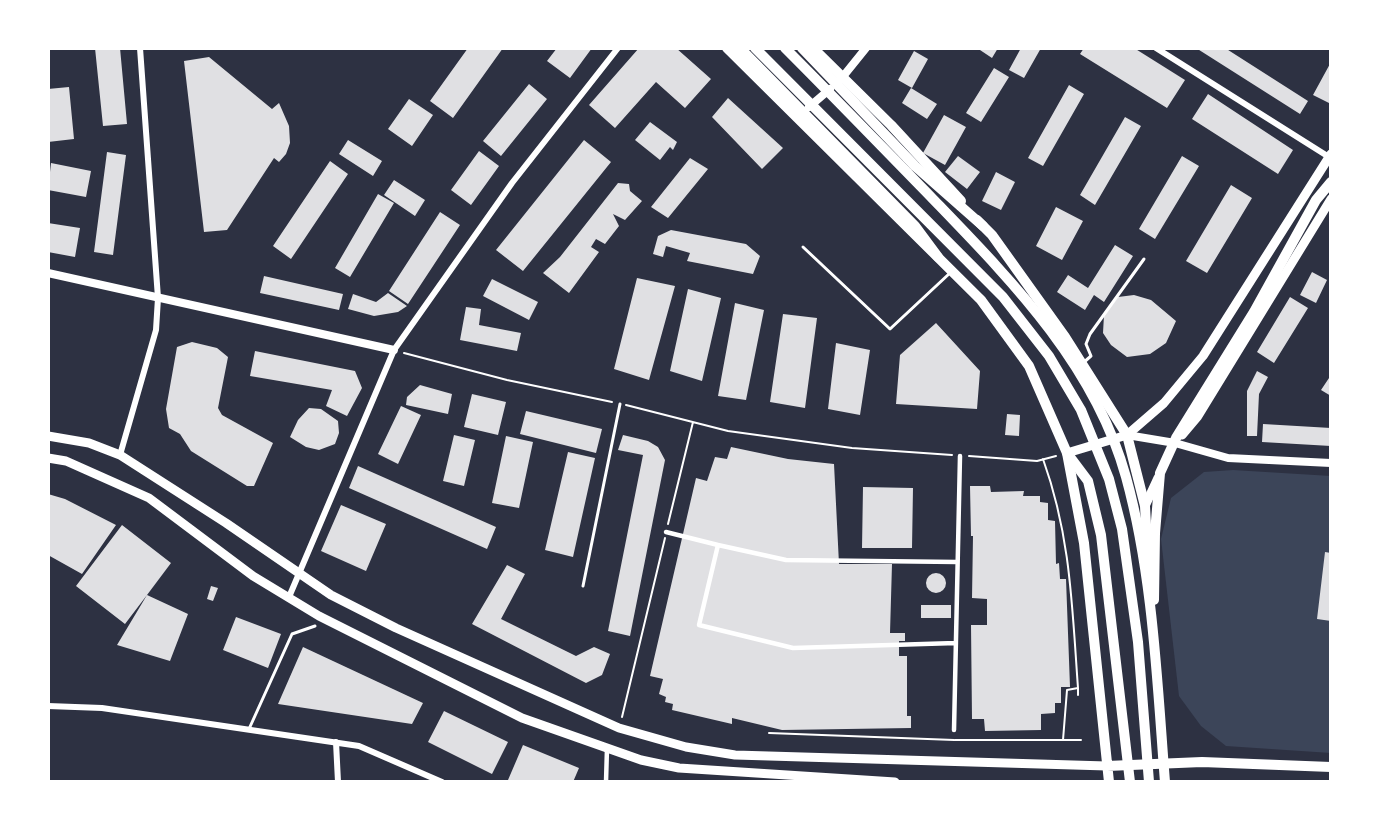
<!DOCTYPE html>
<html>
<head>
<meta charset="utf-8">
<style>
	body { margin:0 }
	#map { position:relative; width:1379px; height:830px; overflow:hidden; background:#2d3142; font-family:Lora,serif }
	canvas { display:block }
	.frame { position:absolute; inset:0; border:50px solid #fff; pointer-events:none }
</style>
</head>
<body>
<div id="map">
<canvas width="1379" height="830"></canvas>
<div class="frame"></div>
</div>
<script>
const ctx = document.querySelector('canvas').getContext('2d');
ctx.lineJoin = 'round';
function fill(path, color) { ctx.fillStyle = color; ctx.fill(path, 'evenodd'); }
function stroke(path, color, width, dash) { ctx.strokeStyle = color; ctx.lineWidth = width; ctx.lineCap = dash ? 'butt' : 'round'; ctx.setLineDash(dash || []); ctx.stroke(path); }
const green = new Path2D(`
	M1233,470L1331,476V753L1226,746L1201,726L1179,696L1161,539L1171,498L1204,472Z`);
const building = new Path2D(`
	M95,48H120L127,124L103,126Z
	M468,48H503L453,118L430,101Z
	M557,48H592L570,78L547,61Z
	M639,48H676L711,79L685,108L656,82L615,128L589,105Z
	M977,48H998L992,58Z
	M1021,48H1041L1024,78L1009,70Z
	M1084,48H1134L1185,80L1167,108L1080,54Z
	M1196,48H1225L1308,101L1300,114Z
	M914,51L928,59L912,88L898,80Z
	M209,57L272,109L279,103L289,126L290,143L286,154L279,162L274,158L227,230L204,232L184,61Z
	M1331,62V104L1313,95Z
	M994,68L1009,77L981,122L966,113Z
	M529,84L547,99L501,156L483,141Z
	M1069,85L1084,94L1043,166L1028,158Z
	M69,87L74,139L48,142V89Z
	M911,88L937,104L927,119L902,103Z
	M1208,94L1293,150L1278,174L1192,119Z
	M728,98L783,148L762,169L712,117Z
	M409,99L433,115L412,146L388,129Z
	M944,115L966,127L945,165L923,153Z
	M1125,117L1141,126L1095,205L1080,195Z
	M650,122L677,142L673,150L670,147L660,160L635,140Z
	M348,140L382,161L373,176L339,154Z
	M584,140L611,162L523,271L496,250Z
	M479,151L499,166L471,205L451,190Z
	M107,152L126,155L113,255L94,252Z
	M958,156L980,172L967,189L945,172Z
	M1182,156L1199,166L1155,239L1139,229Z
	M690,158L708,169L668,218L651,207Z
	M330,161L348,174L291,259L273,246Z
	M51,163L91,171L86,197L48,190Z
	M996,172L1015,182L1001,210L982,201Z
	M394,180L425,200L415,216L384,195Z
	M618,183L629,184L630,191L642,201L625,220L613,214L619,226L605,244L596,239L591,247L599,252L569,293L543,273L560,257Z
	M1231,185L1252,198L1207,273L1186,261Z
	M378,194L394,203L350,277L335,268Z
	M1056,207L1083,221L1062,260L1036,246Z
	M440,212L460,225L408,304L389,291Z
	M48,223L80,228L75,257L48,252Z
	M671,230L746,244L760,256L753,274L687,261L690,253L666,246L663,257L653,254L658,236Z
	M1115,245L1133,256L1104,302L1094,295L1085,310L1057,292L1068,275L1088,288Z
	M1312,272L1327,280L1316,303L1300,295Z
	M264,276L343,294L339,310L260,293Z
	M637,278L675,286L649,380L614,369Z
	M492,279L538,302L529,320L483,296Z
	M688,289L721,298L702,381L670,371Z
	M388,293L407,306L398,312L374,316L348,309L353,294L376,302Z
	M1134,295L1151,300L1176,321L1166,343L1150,354L1127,357L1111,345L1103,333L1104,315L1118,297Z
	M1290,297L1308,308L1274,363L1257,352Z
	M735,303L764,310L746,400L718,396Z
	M466,307L481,309L479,325L521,333L517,351L460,340Z
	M783,314L817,318L805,408L770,402Z
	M936,323L980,371L977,409L896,404L900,355Z
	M192,342L217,348L228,357L218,408L222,415L273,443L254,486H247L191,451L180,434L169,428L166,409L177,347Z
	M836,343L870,350L860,415L828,409Z
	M255,351L355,371L362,388L347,416L326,406L332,390L250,376Z
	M1257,371L1268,377L1259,394L1257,436H1247V391Z
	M1331,375V396L1321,390Z
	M420,385L452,394L448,414L406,405L407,397Z
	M472,394L506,402L498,435L464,427Z
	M401,406L421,415L398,464L378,454Z
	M309,408L321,409L338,421L339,433L335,444L319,450L306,447L290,437L298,420Z
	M526,411L602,429L596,453L520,434Z
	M1007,414L1020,415L1019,436L1005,435Z
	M1263,424L1331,428V446L1262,442Z
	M454,435L475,440L464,486L443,481Z
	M623,435L648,441L658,447L665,460L630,636L608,631L643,455L618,450Z
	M506,436L533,442L519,508L492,503Z
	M731,447L788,459L834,464L839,564H892L890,633H905V641H899V656H907V716H911V728L782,730L732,718V724L672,710L673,704L665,702L666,697L659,694L663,679L650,676L696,478L707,481L715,457L727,459Z
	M568,452L595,458L573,557L545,550Z
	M358,466L496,527L487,549L349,488Z
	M970,486H990L991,492L1024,491L1023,496H1040V502L1048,503V520L1055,521L1056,564L1059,563L1060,579H1066L1070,687H1061V703H1055V713L1041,714V730L985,731L984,719H972L971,625H987V599L972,598L973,536H971Z
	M863,487L913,488L912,548H862Z
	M48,494L65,499L116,525L82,574L48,555Z
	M341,505L386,524L366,571L321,551Z
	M122,525L171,563L147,595L188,614L170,661L117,645L147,595L125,624L76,586Z
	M1325,552L1331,553V621L1317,619Z
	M507,565L525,574L501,619L576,656L594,647L610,654L602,675L586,683L472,624Z
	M926 583a10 10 0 1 1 20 0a10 10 0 1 1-20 0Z
	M211,586L218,588L213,601L207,599Z
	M921,605H951V618H921Z
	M236,617L281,634L268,668L223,650Z
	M303,647L423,703L412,724L278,704Z
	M444,711L508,742L492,774L428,742Z
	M523,745L579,768L573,782L508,780Z`);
const path = new Path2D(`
	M404,353L507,380L612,402
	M626,405L728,431L852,448L952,455
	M969,456L1037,461L1056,456
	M1043,459C1071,537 1072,607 1078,688
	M668,524L693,422
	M622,717L665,538
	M769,733L954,740
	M955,740H1081
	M1063,740L1067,690L1078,688V695`);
const service = new Path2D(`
	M803,247L890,329L950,273
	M1083,363L1091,356L1086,344L1090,334L1144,259
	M583,586L620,404
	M249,729L292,634L315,626`);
const pedestrian = new Path2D(`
	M666,532L718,545
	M956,643L793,648L699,625L718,545L786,560L957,562
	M954,730L960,456
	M606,782L607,748`);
const minor = new Path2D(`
	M1156,48L1329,157
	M120,455L156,330L158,298L140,48
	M289,597L394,350L512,183L618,48
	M48,706L102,708L359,746L442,782
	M336,742L338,782`);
const tertiary = new Path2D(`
	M841,79L866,48
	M809,107L830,89
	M48,273L394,350
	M1127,435L1175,443L1228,458L1331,463`);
const secondary = new Path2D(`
	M1182,435L1198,416L1331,199
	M48,436L89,443L120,455L226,523L331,595L396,628L619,728L686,747L735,755L1107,766
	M1067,453L1127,435L1164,403L1203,356L1331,154
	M48,458L66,461L149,498L253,576L319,616L522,718L641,760L679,768L895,782
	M1145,506L1158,478`);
const primary = new Path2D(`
	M727,48L981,300L1029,366L1067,453L1084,543L1109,782
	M813,48L891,125L961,201
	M977,220L992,235L1065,337L1127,435L1145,506L1148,562
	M1107,766L1202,762L1331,767`);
const trunk = new Path2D(`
	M740,48L915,226L938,257
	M755,48L1003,297L1049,356L1081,410L1109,479L1122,529L1138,642L1149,782
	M785,48C834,97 882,147 931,197C1010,279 1095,364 1126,477C1153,575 1157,680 1165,782
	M802,48L915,166L983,226
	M1067,453L1088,481L1101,535L1130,782
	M1154,600L1155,533L1160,473L1176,438L1254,312L1316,200L1331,182`);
fill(green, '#3c4559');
fill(building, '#e0e0e3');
stroke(path, '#fff', 2);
stroke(service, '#fff', 3);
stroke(pedestrian, '#fff', 4.5);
stroke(minor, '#fff', 6);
stroke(tertiary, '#fff', 8);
stroke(secondary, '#fff', 9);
stroke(primary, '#fff', 10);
stroke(trunk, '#fff', 10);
</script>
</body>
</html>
